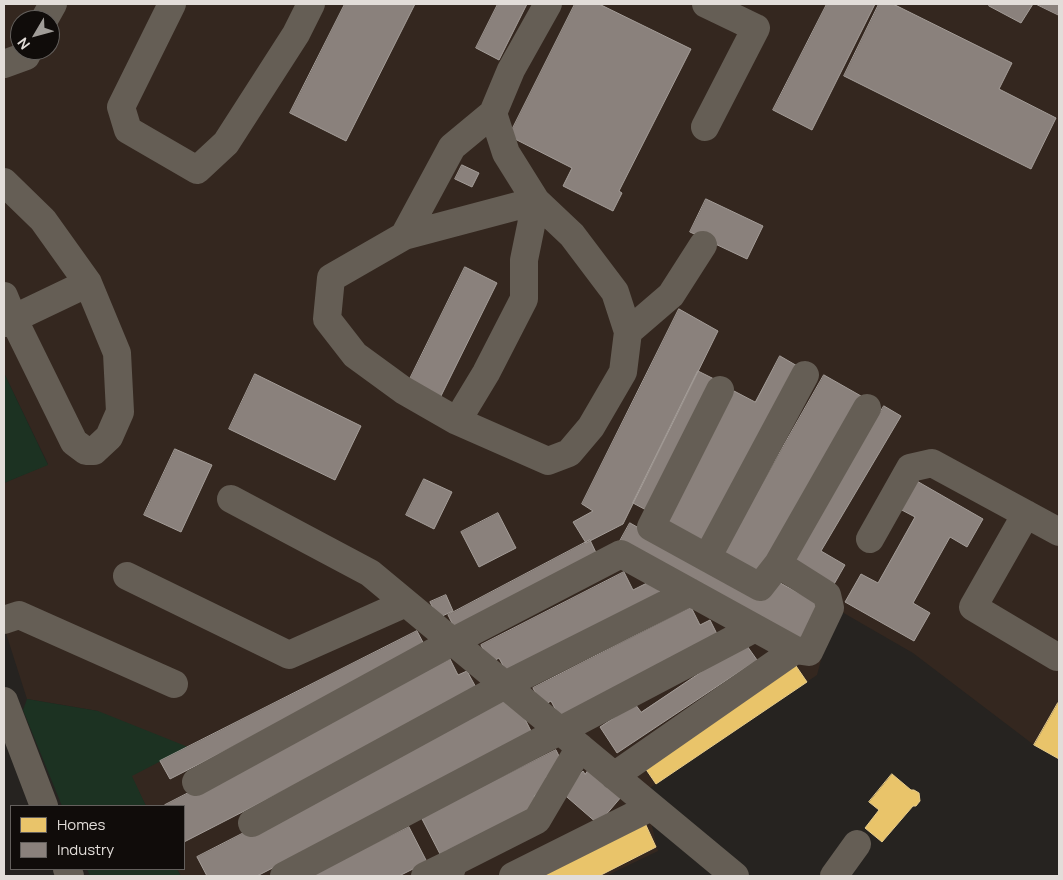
<!DOCTYPE html>
<html>
<head>
<meta charset="utf-8">
<style>
	body { margin:0 }
	#map { position:relative; width:1063px; height:880px; overflow:hidden; background:#262320; font-family:Manrope,sans-serif }
	canvas { display:block }
	.frame { position:absolute; inset:0; border:5px solid #e2ddd9; pointer-events:none }
	.legend { position:absolute; left:10px; top:805px; width:175px; height:65px; box-sizing:border-box; background:#100c0a; border:1px solid #64605d; margin:0; padding:6px 9px; list-style:none; font-size:15px; color:#e2ddd9 }
	.legend li { display:flex; align-items:center; gap:10px; height:25px }
	.legend b { width:25px; border:1px solid #64605d }
	.north { position:absolute; left:10px; top:10px; width:50px; height:50px; box-sizing:border-box; background:#100c0a; border:1px solid #64605d; border-radius:50%; rotate:233deg; font-size:14px; font-weight:700; line-height:20px; text-align:center; color:#e2ddd9 }
	.north::after { content:''; display:block; margin:auto; width:18px; height:22px; background:#a09c98; clip-path:polygon(50% 0,100% 100%,50% 72%,0 100%) }
</style>
</head>
<body>
<div id="map">
<canvas width="1063" height="880"></canvas>
<div class="frame"></div>
<ul class="legend">
<li><b style="height:14px;background:#e9c46a"></b>Homes</li>
<li><b style="height:14px;background:#8a817c"></b>Industry</li>
</ul>
<div class="north">N</div>
</div>
<script>
const ctx = document.querySelector('canvas').getContext('2d');
ctx.lineJoin = 'round';
function fill(path, color) { ctx.fillStyle = color; ctx.fill(path, 'evenodd'); }
function stroke(path, color, width, dash) { ctx.strokeStyle = color; ctx.lineWidth = width; ctx.lineCap = dash ? 'butt' : 'round'; ctx.setLineDash(dash || []); ctx.stroke(path); }
const built = new Path2D(`
	M4,4H1059V759L1034,745L913,653L835,608L817,675L644,792L658,851L606,876H181L177,869H184V806H146L98,711L27,699L4,627V483L48,464L4,373ZM20,20H50V50H20Z`);
const green = new Path2D(`
	M4,373L48,465L4,483Z
	M27,699L98,711L188,747L132,776L146,806H62L23,710Z
	M87,869H177L181,876H90Z`);
const homes = new Path2D(`
	M794,663L807,682L656,784L643,765Z
	M1058,703L1059,704V759L1034,745Z
	M892,774L911,790H914L919,793L920,801L916,806H913L882,842L865,828L879,810L869,802Z
	M645,823L656,847L599,876H542Z`);
const industry = new Path2D(`
	M345,4H415L346,141L290,113Z
	M498,4H527L499,60L476,48Z
	M575,4H599L691,49L619,191L622,193L613,211L563,186L572,168L509,136Z
	M827,4H875L812,130L773,110Z
	M879,4H893L1012,63L999,89L1056,118L1031,169L844,76Z
	M990,4H1033L1021,23L989,6Z
	M1036,4H1059V15Z
	M462,165L479,173L472,187L455,179Z
	M706,199L763,226L747,259L690,232Z
	M465,267L497,283L438,402L406,387Z
	M679,309L718,331L623,524L586,543L573,522L593,511L582,504Z
	M780,356L799,367L701,548L661,526L734,391L755,402Z
	M698,371L714,379L648,511L633,503Z
	M255,374L361,426L335,480L229,429Z
	M824,375L861,396L758,579L720,558Z
	M884,406L901,416L821,551L845,565L833,586L792,561Z
	M175,449L212,465L181,532L144,515Z
	M424,479L452,492L434,529L406,515Z
	M915,480L983,519L967,547L950,537L913,603L930,613L914,641L845,602L861,574L878,583L915,517L898,508Z
	M498,513L516,548L479,567L461,532Z
	M630,523L763,598L773,579L826,608L804,646L620,541Z
	M590,540L599,559L457,633L448,615Z
	M624,572L633,590L653,580L662,596L508,675L499,658L490,663L481,645Z
	M446,595L453,611L438,618L430,602Z
	M691,607L700,625L710,620L719,638L561,720L551,701L542,706L533,688Z
	M417,631L426,648L170,779L160,761Z
	M745,643L757,660L617,753L600,727L635,704L641,712Z
	M450,659L458,675L467,671L478,691L184,842V806H166L165,805Z
	M513,695L533,735L257,876H207L197,857Z
	M556,750L565,768L546,777L551,787L534,796L539,805L440,854L421,817Z
	M590,768L622,796L598,824L560,791L570,785L583,771L585,774Z
	M409,827L427,862L399,876H309Z`);
const minor = new Path2D(`
	M172,4L121,107L128,130L197,170L226,143L296,34L311,4
	M44,20L53,4
	M4,64L26,56L29,50
	M705,127L756,28L706,4
	M4,182L43,220L88,283L117,353L120,412L109,437L94,451H86L74,442L13,318L4,296
	M536,201L572,235L615,292L628,332L623,372L591,427L569,453L548,461L457,421L403,390L355,355L327,319L331,278L404,236Z
	M404,236L452,147L493,113
	M4,323L88,283
	M628,332L671,295L703,245
	M720,390L651,527L760,587L778,564
	M457,421L486,373L524,299V260L536,201L506,153L493,113L511,70L548,4
	M231,499L370,573L735,876
	M1026,514L973,607L1057,657
	M870,539L910,468L932,463L1059,532
	M707,558L805,375
	M127,576L289,655L406,603
	M4,620L19,615L174,684
	M795,650L809,652L830,608L827,595L778,564L867,408
	M4,701L44,806
	M196,782L452,642L621,554L795,650L614,776
	M252,823L505,685L690,592
	M67,869L70,876
	M284,876L755,628
	M425,876L454,862
	M449,876L454,862L537,820L580,747
	M513,876L651,807
	M834,876L857,844`);
fill(built, '#34271f');
fill(green, '#1c3222');
fill(homes, '#e9c46a');
stroke(homes, '#e7cc8b', 1);
fill(industry, '#8a817c');
stroke(industry, '#a49d98', 1);
stroke(minor, '#655e55', 28);
</script>
</body>
</html>
